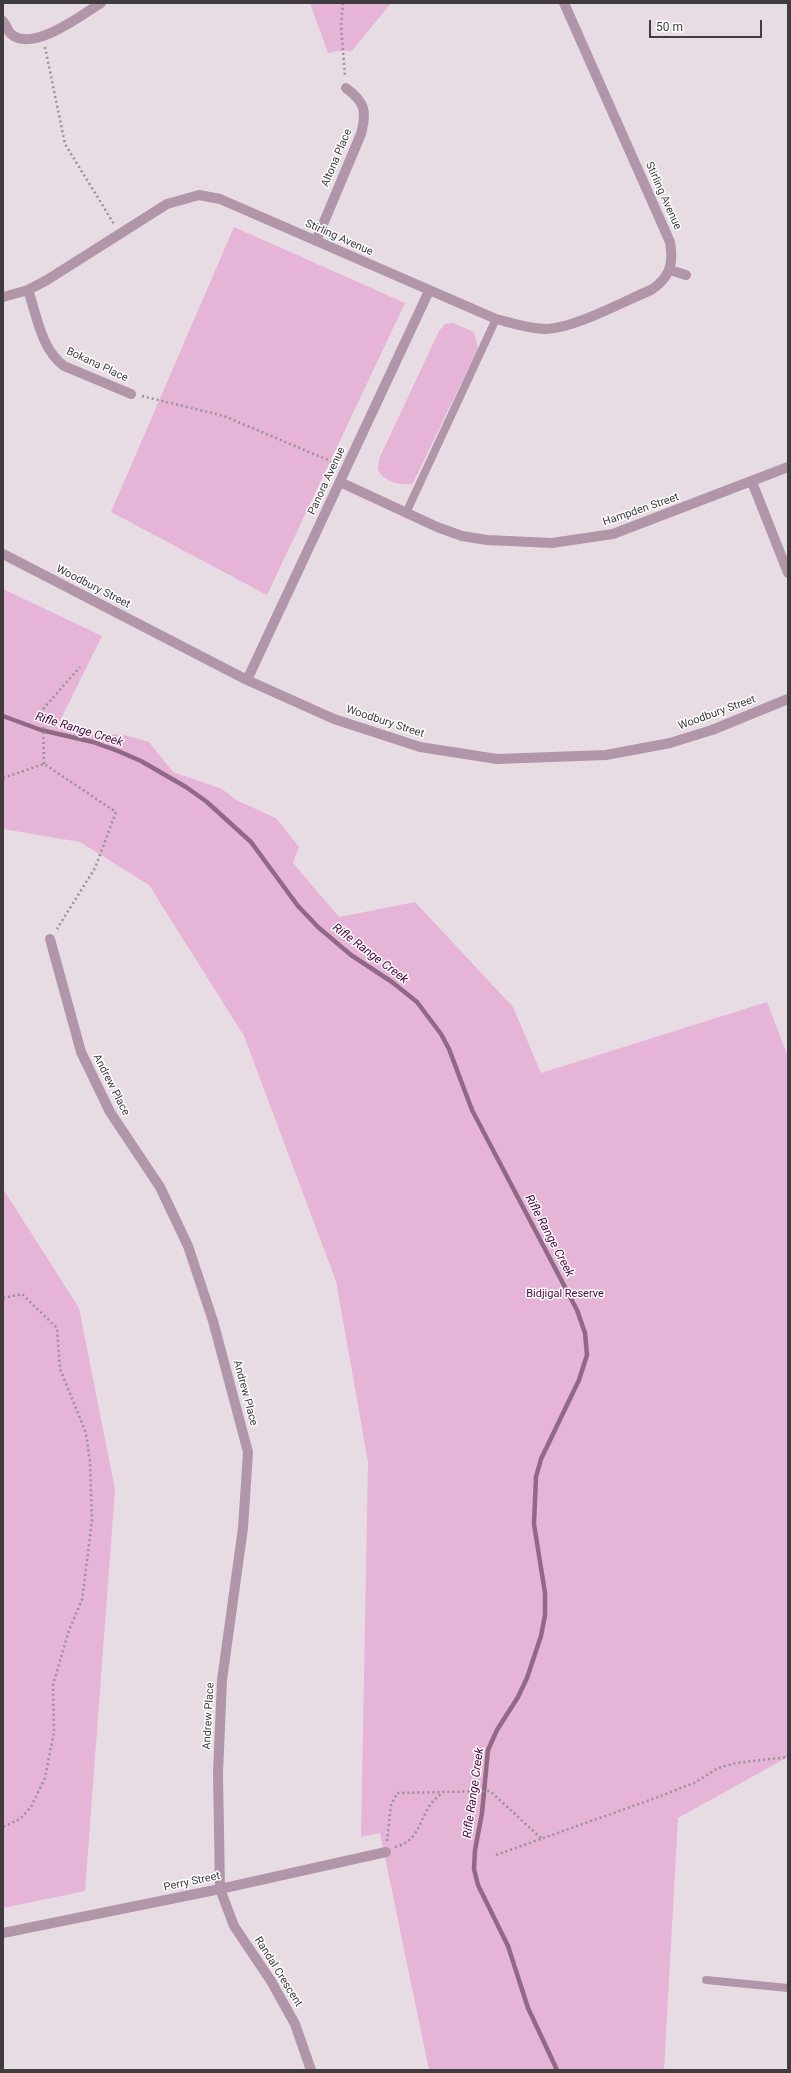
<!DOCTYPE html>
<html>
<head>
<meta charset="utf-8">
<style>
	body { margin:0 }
	#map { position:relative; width:791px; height:2073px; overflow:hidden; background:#e8dce4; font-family:Roboto,sans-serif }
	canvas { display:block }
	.frame { position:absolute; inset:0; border:4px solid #403b3f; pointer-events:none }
	.scale { position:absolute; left:649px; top:20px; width:113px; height:18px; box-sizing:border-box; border:2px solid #403b3f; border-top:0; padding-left:5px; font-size:12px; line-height:14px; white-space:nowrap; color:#403b3f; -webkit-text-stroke:3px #fff; paint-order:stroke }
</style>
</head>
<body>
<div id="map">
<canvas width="791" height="2073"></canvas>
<div class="frame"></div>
<div class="scale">50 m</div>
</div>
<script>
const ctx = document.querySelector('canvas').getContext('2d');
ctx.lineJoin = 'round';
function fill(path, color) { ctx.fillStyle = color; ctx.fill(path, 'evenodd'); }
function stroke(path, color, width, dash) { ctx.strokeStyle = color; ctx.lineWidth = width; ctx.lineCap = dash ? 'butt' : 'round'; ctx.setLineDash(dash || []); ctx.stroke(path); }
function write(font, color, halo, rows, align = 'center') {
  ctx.font = font + ' Roboto,sans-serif'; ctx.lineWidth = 3; ctx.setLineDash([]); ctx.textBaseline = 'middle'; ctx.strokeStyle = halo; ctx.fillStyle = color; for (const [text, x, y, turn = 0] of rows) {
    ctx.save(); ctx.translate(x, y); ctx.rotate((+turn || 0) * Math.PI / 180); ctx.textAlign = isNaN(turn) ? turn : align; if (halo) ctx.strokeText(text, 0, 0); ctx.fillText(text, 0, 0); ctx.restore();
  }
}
const green = new Path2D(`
	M310,3H391L352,51H338L328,53Z
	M234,227L405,303L267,595L111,512Z
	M453,323L474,332L478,348L413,483C402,487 382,481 378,469C378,466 379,462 379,459L439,331L445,324Z
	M3,589L102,636L58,725L92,734L124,735L149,742L173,772L222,789L236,800L276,818L299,847L293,863L339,917L415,902L513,1007L541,1073L767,1002L788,1057V1757L678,1818L664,2070H429L380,1833L361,1837L368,1462L336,1281L244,1036L149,885L80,842L3,829Z
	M3,1189L79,1308L115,1490L85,1891L3,1908Z`);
const stream = new Path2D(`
	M3,716L41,730L93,742L118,751L141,761L186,787L207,802L251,842L298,906L318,927L351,955L392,982L417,1002L441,1034L449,1049L472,1110L577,1310L585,1333L587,1355L579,1380L541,1459L536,1477L534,1524L545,1593V1615L541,1636L527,1678L518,1697L497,1730L488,1750L482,1813L475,1850L474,1869L478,1885L508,1946L528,2008L557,2070`);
const path = new Path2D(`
	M343,3L341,25L345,76
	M45,47L65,144L114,224
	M142,396L224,416L335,463
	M44,764L43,709L80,667
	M3,778L44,764L116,812L95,868L57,929
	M3,1298L22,1294L57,1328L60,1369L86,1433L90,1462L92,1521L82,1600L69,1630L53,1685L54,1732L45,1778L31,1807L20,1819L3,1827
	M387,1841L391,1805L397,1793L490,1791L542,1839
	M395,1847C399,1846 404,1844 407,1842C424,1829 422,1805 443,1793
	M496,1855L650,1800L694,1783L718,1768L736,1763L788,1757`);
const service = new Path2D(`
	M406,513L496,319
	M706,1980L788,1988`);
const minor = new Path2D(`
	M3,21C6,25 8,31 11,34C33,53 81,15 101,3
	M316,241L361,134C367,111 365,102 346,88
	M670,270L686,275
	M28,290C37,316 41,349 64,366L131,394
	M3,297L28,290L47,280L167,204L199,195L220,199L496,319C512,323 530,329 547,329C575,328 624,301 651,290C670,278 674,263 670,242L564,3
	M340,482L437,527L462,536L487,540L552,543L613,534L788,467
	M752,482L788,573
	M3,554L247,680L334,719L420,747L497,759L606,755L670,743L712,730L788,699
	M247,680L429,291
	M50,939L81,1052L110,1112L160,1187L188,1246L213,1321L248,1452L243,1528L222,1680L218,1773L220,1889L234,1926L271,1981L295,2024L311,2070
	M3,1933L220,1889L386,1852`);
const streetNames = [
	["Altona Place",337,158,-67],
	["Stirling Avenue",663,196,66],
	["Stirling Avenue",339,238,24],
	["Bokana Place",97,365,25],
	["Panora Avenue",327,481,-65],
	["Hampden Street",641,510,-19],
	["Woodbury Street",93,587,27],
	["Woodbury Street",717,713,-20],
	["Woodbury Street",385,722,18],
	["Andrew Place",111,1085,63],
	["Andrew Place",245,1393,75],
	["Andrew Place",209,1716,-87],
	["Perry Street",192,1882,-12],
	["Randal Crescent",278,1972,58]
];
const parkNames = [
	["Bidjigal Reserve",565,1294]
];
const waterNames = [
	["Rifle Range Creek",79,730,17],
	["Rifle Range Creek",370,954,37],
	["Rifle Range Creek",549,1236,62],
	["Rifle Range Creek",474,1793,-82]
];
fill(green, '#e5b4d7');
stroke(stream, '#926887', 4.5);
stroke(path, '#999197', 2.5, [2, 3]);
stroke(service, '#b196a9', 8);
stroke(minor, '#b196a9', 10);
write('11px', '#403b3f', '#fff', streetNames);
write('11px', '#4b0340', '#fff', parkNames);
write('italic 12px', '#4b023f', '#fff', waterNames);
</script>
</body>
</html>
